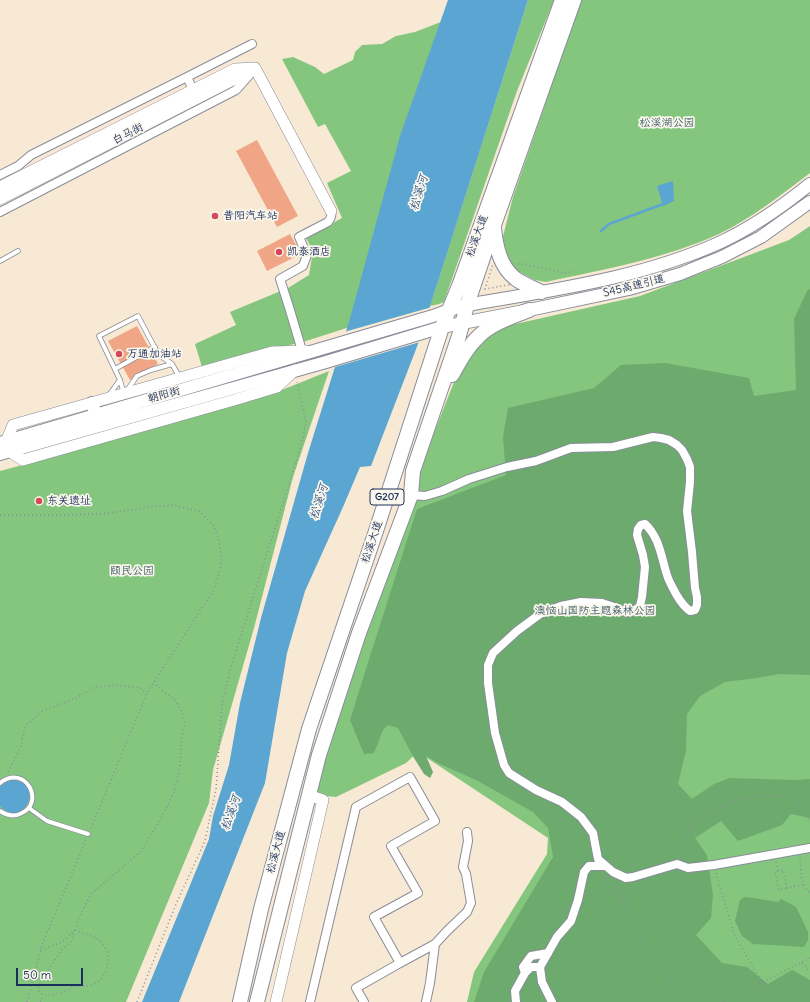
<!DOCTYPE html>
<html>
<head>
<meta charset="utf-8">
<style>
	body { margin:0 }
	#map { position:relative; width:810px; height:1002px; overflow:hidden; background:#f7e9d4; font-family:Delius,sans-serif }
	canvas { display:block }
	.scale { position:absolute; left:16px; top:968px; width:67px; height:18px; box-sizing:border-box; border:2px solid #1b2f5e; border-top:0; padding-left:5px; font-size:12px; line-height:14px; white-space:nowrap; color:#1b2f5e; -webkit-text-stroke:3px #fbf7ec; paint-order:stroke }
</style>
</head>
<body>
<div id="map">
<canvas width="810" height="1002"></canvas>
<div class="scale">50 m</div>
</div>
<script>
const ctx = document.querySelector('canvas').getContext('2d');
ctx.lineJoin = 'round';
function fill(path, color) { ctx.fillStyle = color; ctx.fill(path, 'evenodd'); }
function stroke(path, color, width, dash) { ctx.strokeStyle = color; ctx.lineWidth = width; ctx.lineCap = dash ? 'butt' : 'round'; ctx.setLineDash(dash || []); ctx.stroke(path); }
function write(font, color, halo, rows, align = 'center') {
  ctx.font = font + ' Delius,"LXGW WenKai TC",sans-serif'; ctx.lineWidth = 3.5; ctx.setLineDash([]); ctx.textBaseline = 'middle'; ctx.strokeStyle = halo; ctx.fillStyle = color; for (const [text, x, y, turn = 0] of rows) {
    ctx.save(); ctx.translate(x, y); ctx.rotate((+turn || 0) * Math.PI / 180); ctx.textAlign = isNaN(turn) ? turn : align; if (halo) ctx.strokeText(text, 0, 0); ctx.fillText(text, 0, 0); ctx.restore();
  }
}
const green = new Path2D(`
	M528,0H554L517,91L444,302L439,304L430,306Z
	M579,0H810V173C781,195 752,218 719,234C664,259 605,269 546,282L535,280L523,274L514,268L508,261L502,240L513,197L547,99L554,70Z
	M446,20L356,325L306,341L202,367L195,344L236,325L230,312L288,288L309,275L313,251L306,238L342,218L327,183L351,171L325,124L318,127L282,59L293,57L315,67L324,74L353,60L355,52L362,45L382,44L396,36L415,32Z
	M810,226V1002H467L474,972L547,854L548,838L418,752L406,763L336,797L307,794L398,524L458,372L475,345L502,327L640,296L744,257L789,240Z
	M329,371L293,477L254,628L213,770L209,803L126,1002H0V471L30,463L282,390Z`);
const forest = new Path2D(`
	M810,289V675L780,674L757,678L725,682L700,696L687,714L686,750L678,784L692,799L714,784L730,778L796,780L810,779V818L791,814L782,825L738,841L721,821L695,838L707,855L713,895L711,918L696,935L722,963L747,967L768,984L792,970L810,980V1002H474L484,972L553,857L548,828L533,812L478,781L440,764L426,756L433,772L430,778L424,774L414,758L398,728L388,725L383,730L374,753L364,754L350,720L372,650L417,509L506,475L503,437L508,408L594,388L621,365L665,363L749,378L754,396L796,390L794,319L807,291Z
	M744,897L753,898L778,902L781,899L796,907L808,932V940L804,947L753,944L742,936L735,921L740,900Z`);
const water = new Path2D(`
	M448,0H528L418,344L371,466L360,467L343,507L305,591L287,653L265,783L179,1002H142L209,839L213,816L229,765L240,703L261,618L308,453L349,322L400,136Z
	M673,181L674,201L663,206L657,186Z
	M10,780C47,779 24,832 0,806V787L6,782Z`);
const pier = new Path2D(`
	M432,307L420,342L332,368L344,332Z`);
const stream = new Path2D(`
	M601,231L609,224L666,203`);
const building = new Path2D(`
	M257,140L298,216L277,227L236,151Z
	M290,234L301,254L267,271L257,251Z
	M137,326L158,364L130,380L108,341Z`);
const path = new Path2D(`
	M496,262L502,273L513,284L485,289L493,264Z
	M518,264H524L566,273L573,271
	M0,515H63L102,514L150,507L172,505L199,511L213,524L218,537L222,561L218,577L213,592L203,606L147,693L91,828
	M8,772L21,747L25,726L43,711L76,698L95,687L116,685L140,688L147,693
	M679,790L690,826
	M800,857C801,869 800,885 810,893
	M696,858L684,846L690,826L737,799L766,796H792L802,815L810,820
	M776,862L778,871L783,870L787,888L803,885
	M778,871L775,872L779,890L787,888
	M716,873L734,934L762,983L763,997L764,1002
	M607,877L602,883L619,898L627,906
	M619,885L648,952L686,1002
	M75,930C84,934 93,935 100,941C114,954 109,978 91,985C85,987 79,986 73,986C71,987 70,989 68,990C64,992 59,993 55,994C45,996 35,996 40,983L60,952L72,940Z
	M41,950L62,942L75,930L79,918L91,894L140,852L162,817L174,792L180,768L181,743L185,721L181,710L175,700L153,683
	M802,963L810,972
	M27,1002L42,945L86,840
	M41,1002L40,1001L43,995
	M137,1002L176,904L205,841L216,789L222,704L231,667L301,446L306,422L297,382
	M724,1002L810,958`);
const lane = new Path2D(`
	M0,261L18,251
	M115,369L155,347
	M128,389L137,376L151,370L172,364
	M124,394L120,380L99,336L138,316L158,354L172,364L179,376
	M109,395L120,380
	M0,783C25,763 47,803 20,814C13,817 6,815 0,811
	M29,808L47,821L88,834`);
const street = new Path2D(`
	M187,77L252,44
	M0,175L18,166L31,155L187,77L193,90
	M0,212L236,90L253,71
	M303,354L289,307L280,279L303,266L307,255L299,237L328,222C331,218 332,216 331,211
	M411,495L425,496L442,491L469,479L507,467L536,461L571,448L613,447L653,437L661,438L669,440L677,445L682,450L687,459L690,467V482L687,511L692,552L695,588L697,597V605L695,610L690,611C683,606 680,601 676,594C673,588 669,582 667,575C661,557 660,538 645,524L641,525L638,529L637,535L643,555L645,567L642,597L640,606L635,610L631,612H626L614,607L602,603L581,602L561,606L540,614L517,631L493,653L488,665V683L495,733L504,765L509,773L536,790L562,802L581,817L593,833L598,859L613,872L626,878L633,877L677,864L688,868L714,865L810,848
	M400,963L435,944L448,930L467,912L471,903L466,874L463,867L468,841L467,832
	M540,967H531L525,973L523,967L531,956L548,953
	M310,1002L356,807L410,777L435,821L391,846L418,893L374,917L400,963L356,988L364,1002
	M426,1002L430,983L435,944
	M516,1002L515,991L525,973
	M552,1002L542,982L540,967L548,953L557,937L571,921L578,900L584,872L589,866H605`);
const secondary = new Path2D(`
	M0,187L235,69L255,68L331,211
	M0,199L252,70
	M6,442L13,425L272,352L306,351
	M9,451L23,460L234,400L277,387L295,370
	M276,1002L323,800L308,795`);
const primary = new Path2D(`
	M92,403L96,415
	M0,443L433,316L449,310L467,305C552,290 642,278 721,242C753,227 783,206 810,184
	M0,454L326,362L442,327L529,310L629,289L653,282L680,274L722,257L761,237L810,202`);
const highway = new Path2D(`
	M494,228C496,247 500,267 516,279C523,284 533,288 541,292
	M452,375C460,361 467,347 479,336C492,323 512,317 529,310
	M240,1002L261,909L309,729L376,531L442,327L459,286L562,0
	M257,1002L319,755L359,633L411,495L413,471L459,336L467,305L494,225L574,0`);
const markers = [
	[215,216,4,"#d1495b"],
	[279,252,4,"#d1495b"],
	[119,354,4,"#d1495b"],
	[39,501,4,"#d1495b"]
];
const shields = [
	[387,497,34]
];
const shieldNames = [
	["G207",387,497]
];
const parkNames = [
	["松溪湖公园",667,123],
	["颐民公园",132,571],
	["澳恼山国防主题森林公园",595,611]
];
const streetNames = [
	["白马街",128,134,-27],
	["松溪大道",477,236,-70],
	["S45高速引道",634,286,-14],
	["朝阳街",164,395,-16],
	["松溪大道",372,542,-71],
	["松溪大道",276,852,-75]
];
const poiNames = [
	["昔阳汽车站",223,216],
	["凯泰酒店",287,252],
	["万通加油站",127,354],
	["东关遗址",47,501]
];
const waterNames = [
	["松溪河",419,193,-72],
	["松溪河",319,502,-72],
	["松溪河",231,813,-70]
];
fill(green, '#85c67e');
fill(forest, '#6cab6d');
fill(water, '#5aa5d2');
fill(pier, '#f7e9d4');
stroke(stream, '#5aa5d2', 2.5);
fill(building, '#f0a686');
stroke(lane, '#898c99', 5.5);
stroke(street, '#898c99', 10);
stroke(secondary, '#898c99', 12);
stroke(primary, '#898c99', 14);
stroke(highway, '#898c99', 16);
stroke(path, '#898c99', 1.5, [1, 3]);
stroke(lane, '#fff', 4);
stroke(street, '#fff', 8);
stroke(secondary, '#fff', 11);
stroke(primary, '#fff', 12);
stroke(highway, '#fff', 14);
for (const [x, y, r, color] of markers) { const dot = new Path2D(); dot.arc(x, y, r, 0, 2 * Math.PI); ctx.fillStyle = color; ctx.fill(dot); stroke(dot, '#fbf7ec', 1.5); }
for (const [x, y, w] of shields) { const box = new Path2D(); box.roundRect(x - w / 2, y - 8, w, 16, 3); ctx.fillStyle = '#fbf7ec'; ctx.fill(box); stroke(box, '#1b2f5e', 1); }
write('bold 10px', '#1b2f5e', null, shieldNames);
write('11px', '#3b5c68', '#fbf7ec', parkNames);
write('11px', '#1b2f5e', '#fbf7ec', streetNames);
write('11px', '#1b2f5e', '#fbf7ec', poiNames, 'left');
write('italic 12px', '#315887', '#fbf7ec', waterNames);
</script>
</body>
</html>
